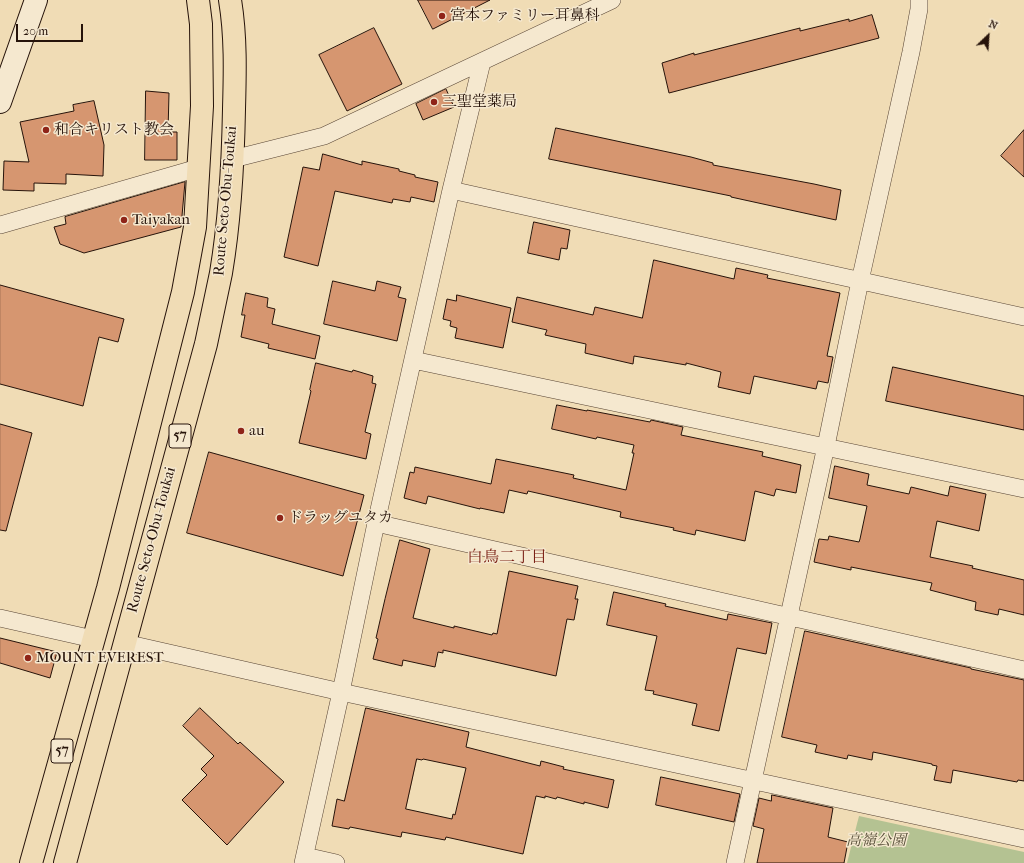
<!DOCTYPE html>
<html>
<head>
<meta charset="utf-8">
<style>
	body { margin:0 }
	#map { position:relative; width:1024px; height:863px; overflow:hidden; background:#f0dcb5; font-family:"IM FELL French Canon",serif }
	canvas { display:block }
	.north { position:absolute; left:968px; top:16px; width:40px; height:40px; -webkit-text-stroke:3px #f5e8cf; paint-order:stroke; rotate:25deg; font-size:11px; font-weight:700; line-height:16px; text-align:center; color:#26130a }
	.north::after { content:''; display:block; margin:auto; width:14px; height:18px; background:#26130a; clip-path:polygon(50% 0,100% 100%,50% 72%,0 100%) }
	.scale { position:absolute; left:16px; top:24px; width:67px; height:18px; box-sizing:border-box; border:2px solid #26130a; border-top:0; padding-left:5px; font-size:12px; line-height:14px; white-space:nowrap; color:#26130a; -webkit-text-stroke:3px #f5e8cf; paint-order:stroke }
</style>
</head>
<body>
<div id="map">
<canvas width="1024" height="863"></canvas>
<div class="north">N</div>
<div class="scale">20 m</div>
</div>
<script>
const ctx = document.querySelector('canvas').getContext('2d');
ctx.lineJoin = 'round';
function fill(path, color) { ctx.fillStyle = color; ctx.fill(path, 'evenodd'); }
function stroke(path, color, width, dash) { ctx.strokeStyle = color; ctx.lineWidth = width; ctx.lineCap = dash ? 'butt' : 'round'; ctx.setLineDash(dash || []); ctx.stroke(path); }
function write(font, color, halo, rows, align = 'center') {
  ctx.font = font + ' "IM FELL French Canon","Noto Serif JP",serif'; ctx.lineWidth = 3; ctx.setLineDash([]); ctx.textBaseline = 'middle'; ctx.strokeStyle = halo; ctx.fillStyle = color; for (const [text, x, y, turn = 0] of rows) {
    ctx.save(); ctx.translate(x, y); ctx.rotate((+turn || 0) * Math.PI / 180); ctx.textAlign = isNaN(turn) ? turn : align; if (halo) ctx.strokeText(text, 0, 0); ctx.fillText(text, 0, 0); ctx.restore();
  }
}
const green = new Path2D(`
	M859,816L1024,852V863H847Z`);
const building = new Path2D(`
	M418,0H490L433,29Z
	M872,15L879,38L669,93L662,63L694,53V55L800,28V31L849,19V21Z
	M374,28L402,84L347,111L319,55Z
	M446,89L454,107L423,120L416,104Z
	M146,91L169,93L168,132H177V160H145Z
	M94,101L104,145L103,176L66,174V184L34,183V191L3,190L4,161L29,162L20,122L74,111L73,105Z
	M556,128L691,157L713,163V165L814,184L841,190L836,220L731,197V196L549,159Z
	M1024,130V177L1001,156Z
	M323,154L362,165V161L399,169V171L415,175V177L438,182L434,202L411,197L410,202L393,199L392,203L335,191L318,266L284,257L303,167L319,170Z
	M185,182L181,227L84,253L60,244L54,227L66,224L65,217Z
	M534,222L570,230L567,249L561,248L559,260L528,253Z
	M654,260L734,279L736,268L768,275L767,278L840,293L827,356L833,357L828,383L818,381L816,389L754,376L750,394L718,387L721,372L686,363V365L634,356L633,364L585,353L586,344L545,335L547,330L512,322L517,297L593,315L595,307L642,318Z
	M333,281L375,291L377,281L401,287L398,297L406,299L397,341L324,324Z
	M0,285L124,319L118,342L99,337L83,406L0,384Z
	M246,293L268,298L267,307L275,309L272,324L320,336L315,359L268,348L269,344L241,337L245,315H242Z
	M457,295L511,308L503,348L455,338L457,328L450,326L451,321L443,319L447,299L456,301Z
	M316,363L352,372L353,370L373,376L372,383L376,384L365,432L371,434L366,459L299,443L311,391L310,390Z
	M893,367L1024,396V430L886,401Z
	M557,405L587,411V410L650,422L651,420L683,427L681,435L763,452L762,456L801,465L796,493L776,489L774,496L755,491L745,541L696,530L695,535L673,530L674,528L620,517L621,512L528,491L527,494L509,490L504,513L480,508V509L428,496L426,504L404,498L410,472L414,473L415,467L491,484L496,459L574,475L573,478L626,490L634,453H632L634,445L597,437L596,439L552,429Z
	M0,424L32,433L6,531L0,530Z
	M209,452L364,495L343,576L187,533Z
	M835,466L869,474L867,485L909,494L911,487L948,496L950,486L986,494L979,531L937,521L930,557L973,566L972,568L1024,580V615L999,609L998,615L975,610L976,602L930,590L932,583L851,567V570L814,562L819,539L828,540L829,536L859,542L860,539L867,506L829,498Z
	M400,540L430,549L413,618L454,628V626L492,635L493,633L497,634L509,571L578,586L575,599H578L574,620L567,619L556,676L443,650V653L438,652L435,667L403,660L402,666L373,659L378,639L376,638L385,599Z
	M614,592L666,604L665,606L727,620L728,614L772,623L766,654L737,648L719,731L692,725L697,704L653,694L654,691L645,690L657,636L607,625Z
	M805,631L971,668V669L1024,680V781L1018,780L1017,782L953,770L951,783L934,780L937,766L932,765V764L873,752L872,760L848,755L847,759L815,752L817,745L782,737Z
	M0,638L57,652L50,678L0,663Z
	M200,708L238,744L240,742L284,782L227,845L182,800L207,775L201,769L214,756L183,726Z
	M366,708L469,732L466,747L540,766L541,761L564,767L563,769L614,780L608,808L584,802V804L557,797L556,799L545,796V798L536,796L523,854L446,837L445,840L402,832L401,837L350,827L349,829L332,826L337,799L344,801ZM417,759L422,760L423,759L466,768L455,815L453,814L452,819L406,809Z
	M661,777L740,794L734,822L656,805Z
	M772,795L833,808L828,837L848,842L844,863H757L764,829L753,826L759,798L771,801Z`);
const street = new Path2D(`
	M233,159L324,136L612,0
	M451,190L1024,317
	M0,225L198,168
	M413,360L1024,489
	M376,523L1024,670
	M0,618L93,639
	M125,643L341,692L1024,839
	M305,856L336,863
	M303,863L341,692L376,523L451,190L482,62
	M735,863L826,446L860,281L911,52L919,9V0`);
const secondary = new Path2D(`
	M0,102L36,0`);
const primary = new Path2D(`
	M31,863L108,588L183,292L195,227L202,106L201,24L198,0
	M65,863L206,344C211,321 216,297 221,273C230,219 233,164 234,109C235,73 236,36 230,0`);
const markers = [
	[442,16,4,"#8f2418"],
	[434,102,4,"#8f2418"],
	[46,130,4,"#8f2418"],
	[124,220,4,"#8f2418"],
	[241,431,4,"#8f2418"],
	[280,518,4,"#8f2418"],
	[28,658,4,"#8f2418"]
];
const shields = [
	[180,436,22],
	[62,751,22]
];
const shieldNames = [
	["57",180,436],
	["57",62,751]
];
const poiNames = [
	["宮本ファミリー耳鼻科",450,16],
	["三聖堂薬局",442,102],
	["和合キリスト教会",54,130],
	["Taiyakan",132,220],
	["au",249,431],
	["ドラッグユタカ",288,518],
	["MOUNT EVEREST",36,658]
];
const streetNames = [
	["Route Seto-Obu-Toukai",226,201,-85],
	["Route Seto-Obu-Toukai",152,540,-75]
];
const parkNames = [
	["高嶺公園",876,841]
];
const neighbourhoodNames = [
	["白鳥二丁目",507,558]
];
fill(green, '#b4c292');
fill(building, '#d69670');
stroke(building, '#26130a', 1);
stroke(street, '#584535', 18);
stroke(secondary, '#26130a', 24);
stroke(primary, '#26130a', 24);
stroke(street, '#f5e8cf', 17);
stroke(secondary, '#f5e8cf', 22);
stroke(primary, '#f0dcb5', 22);
for (const [x, y, r, color] of markers) { const dot = new Path2D(); dot.arc(x, y, r, 0, 2 * Math.PI); ctx.fillStyle = color; ctx.fill(dot); stroke(dot, '#f5e8cf', 1.5); }
for (const [x, y, w] of shields) { const box = new Path2D(); box.roundRect(x - w / 2, y - 12, w, 24, 3); ctx.fillStyle = '#f5e8cf'; ctx.fill(box); stroke(box, '#26130a', 1); }
write('bold 14px', '#26130a', null, shieldNames);
write('15px', '#26130a', '#f5e8cf', poiNames, 'left');
write('15px', '#26130a', '#f5e8cf', streetNames);
write('italic 15px', '#58503a', '#f5e8cf', parkNames);
write('16px', '#7a1f14', '#f5e8cf', neighbourhoodNames);
</script>
</body>
</html>
